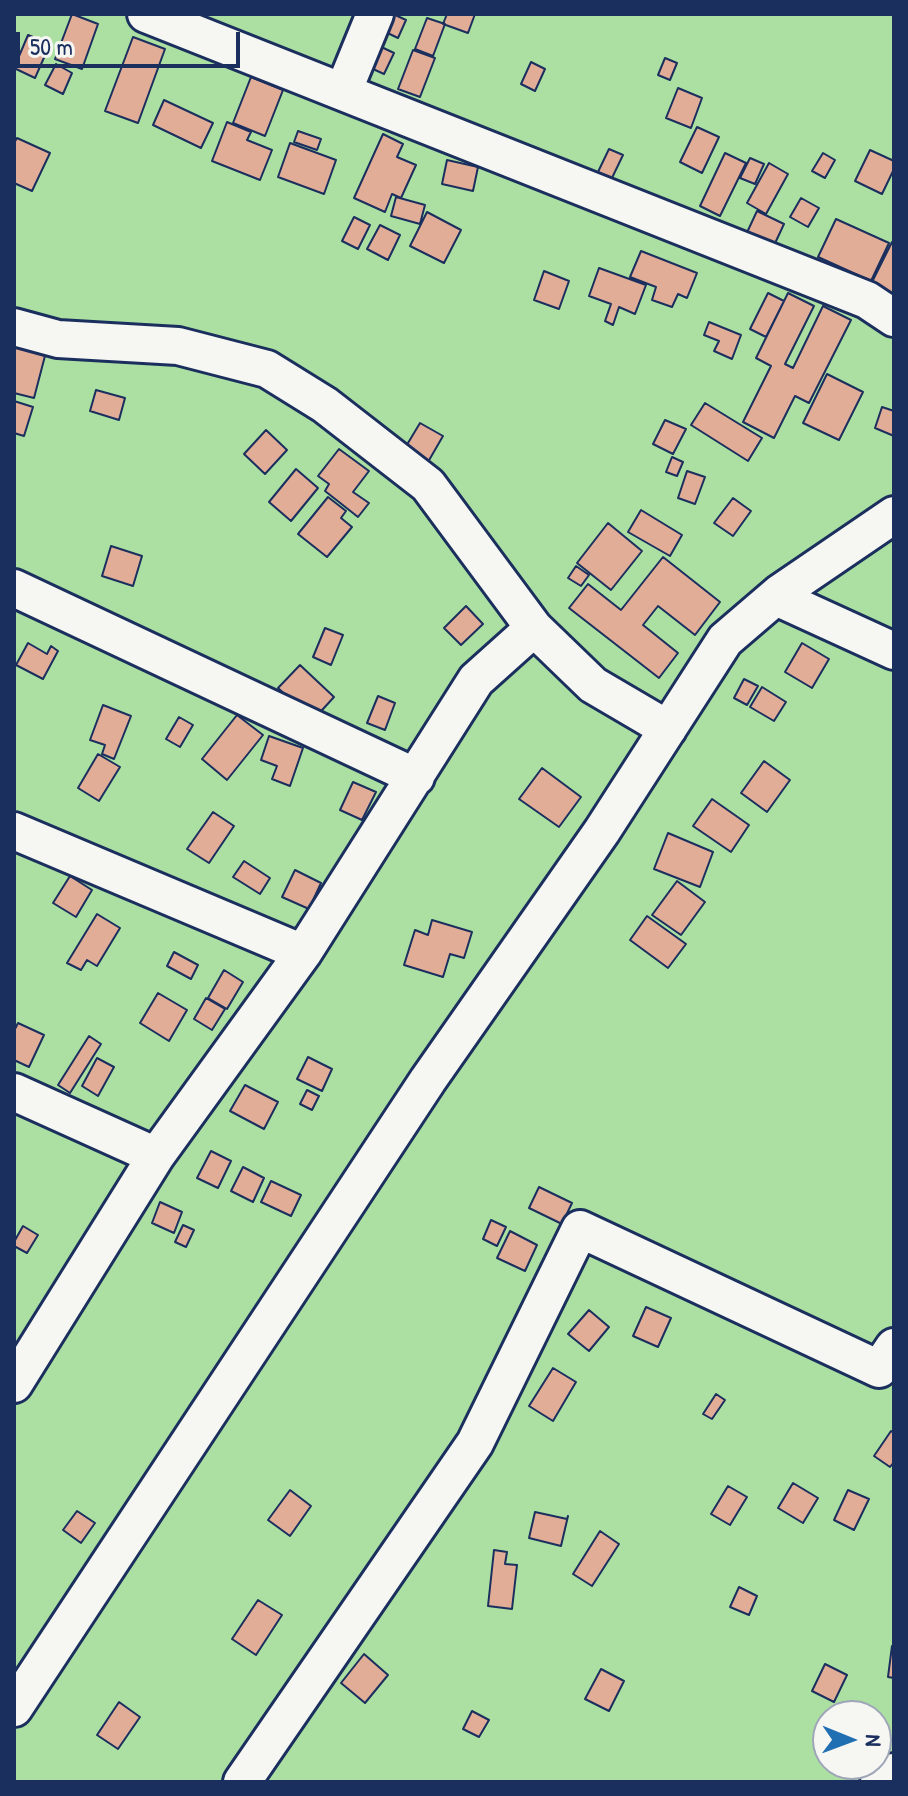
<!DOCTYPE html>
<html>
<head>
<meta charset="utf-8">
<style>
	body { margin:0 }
	#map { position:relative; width:908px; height:1796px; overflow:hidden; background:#f6f6f2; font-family:"Patrick Hand",sans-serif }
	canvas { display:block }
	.frame { position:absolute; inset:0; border:16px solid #1b2f5e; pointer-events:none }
	.north { position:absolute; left:812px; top:1700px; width:80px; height:80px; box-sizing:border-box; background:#f6f6f2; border:2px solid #9ea6b7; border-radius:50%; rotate:91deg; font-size:22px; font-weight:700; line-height:32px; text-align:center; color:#1b2f5e }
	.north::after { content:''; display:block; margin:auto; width:28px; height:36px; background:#1f6fb2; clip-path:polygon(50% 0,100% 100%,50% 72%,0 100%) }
	.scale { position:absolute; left:16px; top:32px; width:224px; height:36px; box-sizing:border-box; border:4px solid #1b2f5e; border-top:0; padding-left:10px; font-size:24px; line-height:28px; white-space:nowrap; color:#1b2f5e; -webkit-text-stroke:6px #f6f6f2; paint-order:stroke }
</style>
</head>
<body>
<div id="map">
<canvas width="908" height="1796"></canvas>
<div class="frame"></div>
<div class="north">N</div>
<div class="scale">50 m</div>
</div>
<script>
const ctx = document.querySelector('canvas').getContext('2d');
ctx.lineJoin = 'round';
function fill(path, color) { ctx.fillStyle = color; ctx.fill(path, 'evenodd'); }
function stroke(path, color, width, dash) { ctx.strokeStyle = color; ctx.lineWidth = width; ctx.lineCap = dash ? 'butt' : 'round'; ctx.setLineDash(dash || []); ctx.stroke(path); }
const green = new Path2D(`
	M14,14H894V1782H14ZM828,1716H876V1764H828Z`);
const building = new Path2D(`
	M72,14L98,24L82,69L55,59Z
	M382,14H393L406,20L398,38L375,27Z
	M447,14H475L468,33L443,24Z
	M427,18L445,24L433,56L415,49Z
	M28,35L50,44L35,78L14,68Z
	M133,37L165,49L138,123L105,111Z
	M373,43L394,53L384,74L362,64Z
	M413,50L435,58L420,97L398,89Z
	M665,58L677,63L670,80L658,75Z
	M531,62L545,69L535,91L521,84Z
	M56,64L72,73L63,94L45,85Z
	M251,77L283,90L265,136L233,123Z
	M678,88L702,98L691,128L666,118Z
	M164,100L213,123L201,148L153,125Z
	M227,122L251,132L247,140L272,150L260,180L212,161Z
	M697,127L719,137L702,173L680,162Z
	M298,131L321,139L317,150L294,142Z
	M383,134L403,144L397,157L416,165L401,198L392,194L385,212L354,198Z
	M17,138L50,153L32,191L14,183V143Z
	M290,143L336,160L324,194L278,177Z
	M609,149L623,155L611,180L597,174Z
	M870,150L894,161V169L882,194L855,181Z
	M725,153L746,163L720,216L700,206Z
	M823,153L835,160L825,178L812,171Z
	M750,158L764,164L755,184L740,178Z
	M447,160L478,167L473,191L442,184Z
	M769,163L788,174L766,214L747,203Z
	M396,197L425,205L420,224L391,216Z
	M801,198L819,208L808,227L790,217Z
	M757,211L784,224L770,254L743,241Z
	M427,212L461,230L444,263L410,246Z
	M354,217L370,225L358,249L342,241Z
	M836,219L889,243L871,281L818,257Z
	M380,225L400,235L388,260L367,249Z
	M892,242L894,243V298L870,286Z
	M641,251L697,273L687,298L678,294L672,307L652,300L656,287L630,277Z
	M599,268L646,285L635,314L619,307L613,325L605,321L611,304L589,296Z
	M544,271L569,281L559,309L534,300Z
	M768,293L784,301L766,337L750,329Z
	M788,293L814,306L785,364L793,368L823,306L851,320L809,403L795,396L774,438L743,422L771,366L756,358Z
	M709,322L741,335L732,359L714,351L719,341L704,335Z
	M14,344L46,352L34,398L14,393Z
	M827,374L863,392L839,440L803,423Z
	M96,390L125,398L119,420L90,411Z
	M14,401L33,407L24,436L14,433Z
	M705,403L762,438L748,461L691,425Z
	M882,407L894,411V436L875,428Z
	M665,420L686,429L673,454L653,444Z
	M420,423L443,436L428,462L405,448Z
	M266,430L287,450L265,474L244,454Z
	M339,449L369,471L353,492L369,503L358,517L325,491L329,484L318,476Z
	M672,457L683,462L677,476L666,472Z
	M296,469L318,488L291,521L269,502Z
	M687,471L705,477L695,504L678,498Z
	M328,497L346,511L341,518L352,527L327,557L298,534Z
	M733,498L751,511L733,536L714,523Z
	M641,510L682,535L670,556L628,532Z
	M608,523L642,551L611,590L577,563Z
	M111,546L142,556L133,586L102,576Z
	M663,557L720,602L695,635L658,606L643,625L678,653L659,678L569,608L588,584L621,610Z
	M576,566L589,575L581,586L568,578Z
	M466,606L483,624L461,645L444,628Z
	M325,628L343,635L331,665L313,657Z
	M28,643L47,654L51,646L58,651L43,679L16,665Z
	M802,643L829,659L812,688L785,672Z
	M300,665L334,697L313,720L278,688Z
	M744,679L758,686L747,705L734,698Z
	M762,687L786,702L774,721L750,707Z
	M378,696L395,703L385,730L367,723Z
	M103,705L131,716L114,759L102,754L105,745L90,740Z
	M237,715L263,735L227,780L202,759Z
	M179,717L193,725L180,747L166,739Z
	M269,736L303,748L290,786L272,779L277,766L261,760Z
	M98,754L120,767L99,801L78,788Z
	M764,761L790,780L767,812L741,793Z
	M542,768L581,797L559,827L519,799Z
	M353,782L376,792L362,820L340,810Z
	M712,799L749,825L731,852L693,826Z
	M213,812L234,826L209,863L187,849Z
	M668,833L713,852L700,887L654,869Z
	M244,861L270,878L260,894L233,877Z
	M295,870L321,883L309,909L282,897Z
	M70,876L92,890L76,917L53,903Z
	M677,881L705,902L681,935L652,915Z
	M97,914L120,928L97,966L87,960L81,970L67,963Z
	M647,916L686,944L668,968L630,940Z
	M432,920L472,932L464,958L450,954L443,977L404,965L415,930L428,935Z
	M174,952L198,965L191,979L167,966Z
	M224,970L243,982L227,1009L208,998Z
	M158,993L187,1010L169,1041L140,1023Z
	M206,998L225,1009L212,1030L194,1019Z
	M18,1023L44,1035L29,1067L14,1060V1031Z
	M89,1036L101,1044L70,1093L58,1085Z
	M308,1057L332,1069L322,1091L297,1079Z
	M97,1058L114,1067L98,1096L82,1086Z
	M245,1085L278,1102L264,1129L230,1111Z
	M307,1090L319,1096L312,1110L300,1104Z
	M211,1151L231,1161L218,1188L197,1178Z
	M243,1167L264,1178L253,1202L231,1191Z
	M271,1181L301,1195L291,1216L261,1202Z
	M539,1187L572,1203L562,1224L529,1208Z
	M160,1202L182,1212L174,1233L152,1223Z
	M491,1220L506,1227L497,1246L483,1239Z
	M183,1225L194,1230L186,1247L175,1242Z
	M23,1226L38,1235L27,1253L14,1246V1242Z
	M510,1231L537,1245L525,1271L497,1258Z
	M646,1307L671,1318L658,1347L633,1336Z
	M589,1310L609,1327L589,1351L568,1334Z
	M553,1368L576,1382L553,1421L529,1406Z
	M716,1394L725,1400L712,1419L703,1414Z
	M891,1431L894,1433V1462L890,1467L874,1456Z
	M793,1483L818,1498L803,1523L778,1508Z
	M728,1486L747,1497L730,1525L711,1514Z
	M290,1490L311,1506L290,1536L268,1520Z
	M848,1490L869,1499L854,1530L834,1520Z
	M77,1511L95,1523L81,1543L63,1530Z
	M535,1512L567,1519L568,1516L561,1546L529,1538Z
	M600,1531L619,1544L592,1586L573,1574Z
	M494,1550L507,1552L505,1564L517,1565L512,1609L488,1606Z
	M739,1587L757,1596L749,1615L730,1607Z
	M258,1600L282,1615L256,1655L232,1639Z
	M892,1646H894V1678L888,1677Z
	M364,1654L388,1675L365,1703L341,1683Z
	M825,1664L847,1675L834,1702L812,1691Z
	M601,1669L624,1681L609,1711L585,1699Z
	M119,1702L140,1717L118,1749L97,1735Z
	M472,1711L489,1720L479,1737L463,1729Z`);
const minor = new Path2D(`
	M146,14L867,300L894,318
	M343,92L375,14
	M14,327L58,339L178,346L267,369L325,405L428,485L534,628L593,685L668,729
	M14,588L416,777
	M776,597L894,651
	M14,831L303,953
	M14,1092L156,1156
	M14,1384L156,1156L303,953L476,680L534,628
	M14,1708L428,1080L602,831L725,640L781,592L894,515
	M242,1782L475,1443L580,1229L879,1369L894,1347
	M879,1782L894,1772`);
fill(green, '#ace0a2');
fill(building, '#e2ad97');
stroke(building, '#1b2f5e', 2);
stroke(minor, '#1b2f5e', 42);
stroke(minor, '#f6f6f2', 36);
</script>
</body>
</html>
